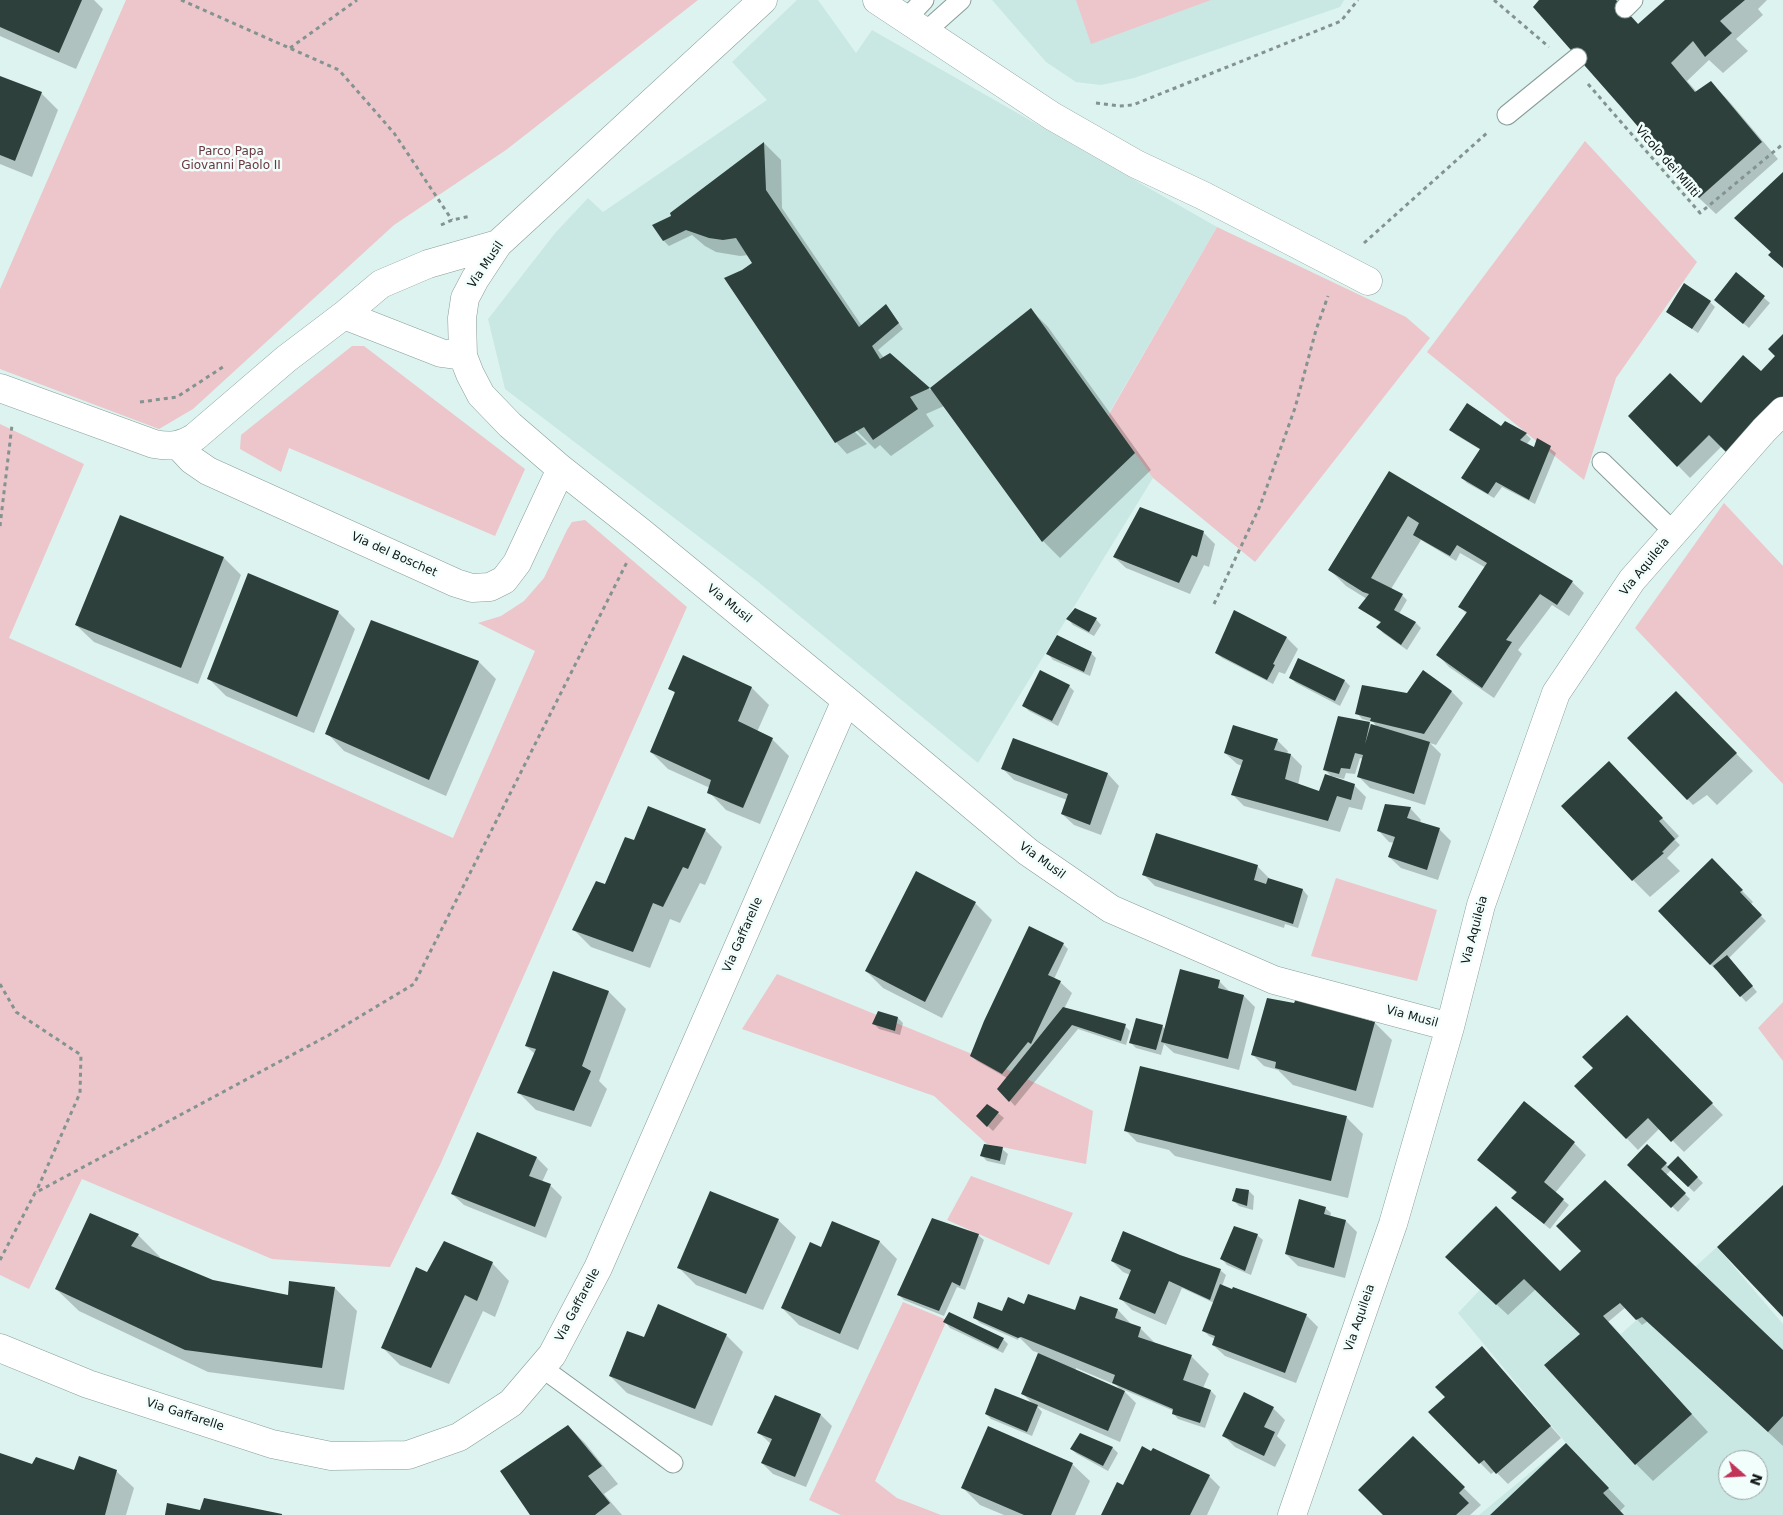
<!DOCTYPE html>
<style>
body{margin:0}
#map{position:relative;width:1783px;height:1515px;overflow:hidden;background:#ddf3ef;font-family:"DejaVu Sans",sans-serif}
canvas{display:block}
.north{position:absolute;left:1718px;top:1450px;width:50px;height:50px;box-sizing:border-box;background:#f1fefc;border:1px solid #97a2a0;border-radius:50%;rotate:109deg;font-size:14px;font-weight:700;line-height:20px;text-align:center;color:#101816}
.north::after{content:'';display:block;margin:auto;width:18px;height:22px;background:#c23358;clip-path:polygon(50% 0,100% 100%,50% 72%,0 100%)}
</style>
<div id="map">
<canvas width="1783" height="1515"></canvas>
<div class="north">N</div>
</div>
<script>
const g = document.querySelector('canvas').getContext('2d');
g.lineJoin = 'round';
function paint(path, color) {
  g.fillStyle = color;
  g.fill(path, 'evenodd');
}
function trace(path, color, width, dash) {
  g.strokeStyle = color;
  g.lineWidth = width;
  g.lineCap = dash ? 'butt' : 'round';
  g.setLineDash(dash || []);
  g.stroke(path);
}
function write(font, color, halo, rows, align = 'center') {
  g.font = font + ' "DejaVu Sans",sans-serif';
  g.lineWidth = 5;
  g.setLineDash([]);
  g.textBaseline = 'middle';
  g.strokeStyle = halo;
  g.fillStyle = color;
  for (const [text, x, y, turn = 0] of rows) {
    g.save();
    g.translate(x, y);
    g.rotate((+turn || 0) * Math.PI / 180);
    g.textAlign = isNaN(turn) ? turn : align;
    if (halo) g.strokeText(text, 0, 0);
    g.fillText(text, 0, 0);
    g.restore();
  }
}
const built = new Path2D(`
 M797,0H818L856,53L872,30L1217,227L1108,415L1153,478L978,763L757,581L505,389L488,319L556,232L588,198L603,212L767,100L732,62Z
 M992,0H1344L1340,7L1134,78L1101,85L1076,82L1046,62Z
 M1528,1239L1621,1334L1717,1247L1783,1324V1515H1479L1566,1443L1458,1313ZM1728,1460H1758V1490H1728Z`);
const green = new Path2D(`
 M126,0H698L506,150L394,225L193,409L159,429L0,369V289Z
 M1076,0H1211L1091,44Z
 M1585,141L1697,262L1616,378L1584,480L1427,352Z
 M1217,227L1406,317L1430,338L1255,562L1153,478L1108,416Z
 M352,346H364L525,469L495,536L289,448L281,472L240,449L241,435Z
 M0,424L84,464L9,638L453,838L535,651L478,623L501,616L524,601L544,578L567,530L572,522L585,520L687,607L440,1165L390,1267L272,1259L82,1179L29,1289L0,1275Z
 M1724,503L1783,566V784L1635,628Z
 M1336,878L1437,910L1417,981L1311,956Z
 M777,974L994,1063L1093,1111L1086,1164L987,1144L934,1096L742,1029Z
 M1783,1002V1061L1758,1028Z
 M971,1176L1073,1213L1049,1265L947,1220Z
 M903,1302L947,1320L875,1481L897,1498L941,1515H841L809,1500Z`);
const shadow = new Path2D(`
 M0,0H94L103,9L76,69L0,36Z
 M1541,0H1617L1639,25L1667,0H1767L1758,9L1763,15L1736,39L1748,51L1723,73L1709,60L1687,81L1697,92L1711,83L1728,100L1778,159L1716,214L1699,198Z
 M0,77L41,93L58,110L32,177L0,164Z
 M764,143L781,160L782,208L862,326L886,306L903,329L878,350L884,358L889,354L930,390L1031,310L1048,327L1151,470L1060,558L1043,541L944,406L926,414L934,426L891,456L880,445L875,449L857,431H854L867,444L847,454L836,442L742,271L754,263L749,255L740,256L716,252L705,246L692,235L669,246L664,241L673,217L672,213Z
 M1736,274L1770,303L1749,328L1721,305Z
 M1710,302L1715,307L1698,333L1667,312Z
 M1783,335V420L1722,446L1690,478L1630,416L1701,405L1761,372L1777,356Z
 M1505,423L1526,434L1531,439L1526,445L1534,448L1538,439L1556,453L1535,504L1502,487L1494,498L1467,483L1462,478L1481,450L1456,435L1450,429L1501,427Z
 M1389,472L1572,582L1584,593L1569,616L1552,605L1518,650L1522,654L1494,698L1449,667L1438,655L1467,614L1460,607L1486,568L1460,553L1456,561L1421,540L1391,589L1402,595L1407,600L1399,614L1416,623L1421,628L1407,650L1383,633L1378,627L1381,623L1360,608L1367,599L1346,586L1329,569Z
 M1203,532L1215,544L1209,567L1204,565L1190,594L1126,568L1114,557Z
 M224,558L241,575L198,684L94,642L76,625Z
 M338,612L355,629L314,733L226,696L209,679Z
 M1234,612L1287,638L1298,649L1285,674L1279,672L1273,684L1222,658L1216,653Z
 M1068,619H1096L1101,625L1094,636L1073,625Z
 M371,622L479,662L496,679L446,796L344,751L327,733Z
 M1091,653L1096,658L1090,676L1053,660L1048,654Z
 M1299,660L1345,681L1350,686L1340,706L1296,683L1291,678Z
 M1423,671L1452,692L1463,703L1436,745L1430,743L1441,754L1425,805L1370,788L1359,777L1363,759L1360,758L1355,774L1346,773L1344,779L1331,776L1324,769L1369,723L1378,728L1373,722L1362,719L1357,713L1407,695Z
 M1069,686L1074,691L1058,726L1029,711L1024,706Z
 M670,688H752L769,705L757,732L772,739L789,756L760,824L726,810L709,792L710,788L668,769L651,752L676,694Z
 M1693,709L1753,771L1717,805L1707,795L1693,805L1629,738Z
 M1013,740L1108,774L1119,786L1101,835L1074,825L1062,814L1067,800L1014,780L1003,769Z
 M1277,740L1288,751L1287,754L1291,755L1302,766L1298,785L1320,793L1354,785L1366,797L1362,810L1349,807L1340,832L1244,806L1233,795L1242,766L1237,764L1225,753Z
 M1626,780L1679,836L1675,840L1680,845L1667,858L1680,871L1650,897L1633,880Z
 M1410,808L1421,820L1420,823L1440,830L1451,841L1438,880L1401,868L1389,857L1394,843L1389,842L1378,830Z
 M705,830L722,847L705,885L700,883L680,923L670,919L650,968L591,947L574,930L634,841Z
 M1712,860L1753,902L1750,905L1766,921L1729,958L1757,992L1746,1002L1717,969L1716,970L1690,943Z
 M1257,866L1269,878L1268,879L1303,890L1308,896L1298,928L1285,924L1284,928L1155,886L1144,875Z
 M975,903L992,920L942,1018L883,988L866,971Z
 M1063,944L1068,949L1054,979L1060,982L1072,993L1064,1009L1125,1026L1130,1031L1126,1045L1078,1029L1015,1106L999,1089L1007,1078L977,1061L971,1056Z
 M553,972L609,992L626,1009L599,1081L607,1089L591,1127L536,1110L519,1093L535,1054L526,1046Z
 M1219,981L1231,993L1244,996L1255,1007L1239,1070L1174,1053L1164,1044L1161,1055L1136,1048L1130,1042L1162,1026L1165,1029Z
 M1297,1000L1375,1023L1392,1040L1373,1108L1293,1085L1278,1070L1264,1066L1252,1054Z
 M898,1018L903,1023L900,1035L879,1029L874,1024Z
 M1638,1028L1723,1115L1684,1152L1660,1128L1638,1150L1576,1086Z
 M1524,1103L1574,1143L1586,1155L1555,1193L1569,1205L1550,1229L1518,1203L1517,1193L1478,1159Z
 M988,1105L1004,1118L993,1131L977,1116Z
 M1346,1117L1363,1134L1348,1198L1175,1156L1169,1150L1137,1142L1126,1131Z
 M478,1134L537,1158L548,1169L542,1182L551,1186L562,1197L546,1238L464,1205L452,1194Z
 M1647,1146L1669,1167L1678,1158L1703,1183L1694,1192L1671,1170L1666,1175L1690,1199L1678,1212L1629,1165Z
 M1002,1149L1008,1154L1005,1165L987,1161L982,1156Z
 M1249,1191L1254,1196L1253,1210L1239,1206L1234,1201Z
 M710,1192L778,1220L796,1237L763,1310L696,1285L679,1268Z
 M1325,1208L1331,1213L1330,1218L1346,1221L1357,1232L1345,1278L1298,1266L1286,1254Z
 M138,1235L160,1257L159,1259L212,1281L289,1296L335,1288L357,1311L344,1390L208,1372L79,1311L56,1289Z
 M978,1235L984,1240L965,1290L957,1287L944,1316L904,1300L899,1295Z
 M1257,1235L1263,1240L1251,1275L1227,1265L1222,1259Z
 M880,1242L897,1259L858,1350L799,1325L782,1308L821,1249Z
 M1179,1257L1220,1270L1226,1275L1222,1286L1306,1315L1318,1327L1296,1383L1225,1356L1213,1345L1215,1339L1209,1336L1204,1331L1214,1303L1182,1288L1166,1325L1132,1310L1120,1298L1130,1275L1123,1272L1112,1261Z
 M492,1263L509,1281L495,1317L483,1311L449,1384L400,1365L383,1348L427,1274Z
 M1458,1269L1566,1279L1783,1352V1446L1648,1321L1642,1325L1626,1307L1608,1322L1708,1432L1653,1481L1636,1464L1582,1334L1536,1289L1508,1315Z
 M1025,1305L1076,1312L1118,1310L1133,1326L1140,1328L1157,1345L1192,1357L1209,1374L1203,1388L1211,1391L1216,1396L1205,1428L1178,1419L1173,1413L1174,1411L1122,1389L1136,1403L1120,1442L1037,1406L1042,1412L1032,1436L991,1419L986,1414L1034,1405L1022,1393L1039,1353L1033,1351L1019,1337L1018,1340L980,1323L974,1317L1002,1313ZM1076,1368L1116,1385L1121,1390L1075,1371Z
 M945,1322L1003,1339L1008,1344L1003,1353L950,1328Z
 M726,1335L743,1352L712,1426L627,1393L610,1376L645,1339Z
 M1482,1348L1561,1438L1508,1484L1495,1471L1491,1474L1430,1412L1447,1397Z
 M1244,1394L1273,1408L1285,1420L1277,1436L1286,1445L1275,1467L1235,1447L1223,1435Z
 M821,1415L832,1426L806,1487L773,1474L762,1463L771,1444L759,1433Z
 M568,1426L585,1443L618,1484L604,1494L622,1515H532Z
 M1080,1434L1113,1448L1118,1453L1108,1471L1077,1454L1071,1449Z
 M1413,1438L1481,1505L1470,1515H1385Z
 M0,1454L33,1465L75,1472L116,1471L134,1488L126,1515H0Z
 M1583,1462L1625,1506L1620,1511L1623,1515H1492Z
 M1072,1464L1090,1481L1075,1515H1004L980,1505L963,1488Z
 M1209,1476L1220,1487L1207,1515H1102L1123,1486Z`);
const building = new Path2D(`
 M0,0H82L59,53L0,27Z
 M1539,0H1616L1638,24L1665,0H1745L1720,21L1732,33L1705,57L1693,41L1671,63L1695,92L1711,81L1762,142L1699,198L1622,108L1533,7Z
 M0,76L42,92L15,161L0,155Z
 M764,142L766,190L859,327L886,304L899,323L872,346L880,359L890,353L930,388L910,397L918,409L873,440L864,427L835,443L724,278L742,270L752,263L736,238L723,240L709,238L686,230L663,241L652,225L671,216L670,213Z
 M1783,172V268L1768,255L1771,252L1734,218Z
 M1736,272L1765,296L1743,324L1714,300Z
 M1684,283L1711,301L1692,329L1666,312Z
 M1031,308L1135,453L1042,542L930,388Z
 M1783,334V398L1727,453L1709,435L1677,467L1628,416L1670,373L1701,403L1743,355L1761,371L1775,356L1768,349Z
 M1467,403L1501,426L1505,421L1527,433L1520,440L1534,447L1537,438L1551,446L1529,500L1496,482L1488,494L1461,478L1480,449L1449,430Z
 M1389,471L1573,581L1557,605L1540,594L1506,640L1512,642L1482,688L1436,655L1467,612L1458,607L1487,563L1457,545L1450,556L1413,535L1419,523L1408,516L1371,578L1403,594L1394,610L1416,622L1401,645L1376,627L1381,622L1358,608L1369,594L1363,592L1328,570Z
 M1140,507L1204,531L1197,557L1192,555L1179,583L1113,557Z
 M120,515L224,557L181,668L75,625Z
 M248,573L339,611L297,717L207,679Z
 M1075,608L1097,618L1089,632L1066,619Z
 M1234,610L1287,637L1273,664L1275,665L1267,680L1215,653Z
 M371,620L479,661L429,780L325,734Z
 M1057,635L1092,652L1084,672L1046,654Z
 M683,655L752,687L738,721L773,738L743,808L707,793L711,780L650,752L675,692L668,689Z
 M1298,658L1345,680L1335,701L1289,678Z
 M1040,670L1070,685L1052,721L1022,706Z
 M1423,670L1452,691L1424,734L1370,721L1371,718L1355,714L1362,685L1407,693Z
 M1676,691L1737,753L1687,800L1627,738Z
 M1338,716L1370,722L1365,744L1371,724L1430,742L1414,794L1357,777L1363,755L1355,753L1350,769L1341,768L1339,774L1323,770Z
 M1233,725L1278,739L1274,750L1291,754L1285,779L1319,791L1325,774L1355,784L1351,800L1337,796L1328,821L1231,795L1243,760L1224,753Z
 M1013,738L1108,773L1090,825L1061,814L1068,794L1001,769Z
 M1609,761L1663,818L1659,821L1675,839L1662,852L1664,853L1632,881L1561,806Z
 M1385,804L1411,807L1407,818L1440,828L1427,870L1388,857L1395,837L1377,831Z
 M648,806L706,829L688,869L683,867L663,907L653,903L633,952L572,930L596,881L605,884L625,837L634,840Z
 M1156,833L1258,865L1254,880L1266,884L1268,878L1303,889L1293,924L1142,875Z
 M1712,858L1743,890L1740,892L1762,915L1710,965L1658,911Z
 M916,871L976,902L925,1002L865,971Z
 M1029,926L1064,943L1048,975L1061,981L1031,1044L1028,1042L1002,1074L970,1056L984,1021Z
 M1727,955L1753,986L1740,997L1713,966Z
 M1180,969L1220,980L1218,988L1244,995L1228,1059L1161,1042Z
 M553,971L609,991L582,1066L591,1071L574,1111L517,1093L536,1049L525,1046Z
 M1267,998L1294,1003L1296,999L1375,1022L1356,1091L1275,1068L1276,1062L1251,1055Z
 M1063,1007L1126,1024L1121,1041L1072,1025L1009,1102L997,1089Z
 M878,1011L898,1017L895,1031L872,1024Z
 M1627,1015L1713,1103L1671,1142L1648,1118L1626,1139L1574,1086L1593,1068L1582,1057Z
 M1136,1018L1163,1025L1156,1050L1129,1043Z
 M1140,1066L1347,1116L1331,1181L1124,1131Z
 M1524,1101L1575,1142L1544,1182L1564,1199L1544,1224L1511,1198L1517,1192L1477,1160Z
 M987,1104L999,1112L987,1127L976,1116Z
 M477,1132L537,1157L529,1176L551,1184L535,1227L451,1194Z
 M984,1144L1003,1147L1000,1161L980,1156Z
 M1647,1144L1667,1163L1661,1169L1686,1193L1671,1208L1627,1165Z
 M1678,1156L1698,1177L1688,1187L1667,1167Z
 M1605,1180L1783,1350V1416L1768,1432L1642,1317L1636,1320L1620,1303L1603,1316L1692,1414L1635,1465L1544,1365L1580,1334L1524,1279L1496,1305L1445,1257L1496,1206L1560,1271L1581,1251L1556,1226Z
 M1783,1185V1317L1717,1247Z
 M1236,1188L1249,1190L1247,1206L1232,1201Z
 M710,1191L779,1219L746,1294L677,1268Z
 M1299,1199L1326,1207L1324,1214L1346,1220L1334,1268L1285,1254Z
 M90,1213L139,1234L131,1246L213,1280L288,1295L289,1281L335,1287L322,1368L185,1350L55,1289Z
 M932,1218L979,1234L960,1286L952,1282L939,1311L897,1295Z
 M832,1221L880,1241L840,1334L781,1308L810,1242L821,1247Z
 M1234,1226L1258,1234L1245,1271L1220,1259Z
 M1123,1231L1180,1255L1221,1269L1210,1300L1169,1281L1155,1314L1119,1299L1131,1270L1111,1261Z
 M444,1241L493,1262L477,1301L465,1295L431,1368L381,1348L416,1267L427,1272Z
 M1220,1284L1232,1289L1233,1287L1307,1314L1285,1373L1212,1345L1215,1336L1202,1331Z
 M1028,1294L1075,1310L1080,1296L1118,1309L1115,1318L1141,1327L1138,1337L1192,1355L1183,1380L1211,1390L1200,1423L1172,1414L1173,1409L1112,1383L1115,1375L1021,1337L1018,1338L973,1318L978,1302L1002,1311L1008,1297L1024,1304Z
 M658,1304L727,1334L695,1409L609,1376L627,1331L644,1337Z
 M949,1312L1004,1338L998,1349L943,1322Z
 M1482,1346L1551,1426L1496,1474L1484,1460L1479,1464L1428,1412L1445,1397L1435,1387Z
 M1038,1353L1125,1391L1108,1431L1021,1394Z
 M995,1388L1038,1405L1027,1432L985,1414Z
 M1244,1392L1274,1407L1264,1427L1275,1432L1264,1456L1222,1436Z
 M775,1395L821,1414L795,1477L761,1463L772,1439L757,1433Z
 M568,1425L602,1466L588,1476L610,1503L595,1515H530L500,1471Z
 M988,1426L1073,1463L1051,1515H1024L961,1488Z
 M1080,1433L1113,1447L1103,1466L1070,1449Z
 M1413,1436L1465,1487L1459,1493L1469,1503L1456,1515H1383L1358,1490Z
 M1566,1443L1609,1488L1603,1493L1624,1515H1490Z
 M1142,1446L1151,1451L1153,1448L1210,1475L1190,1515H1101L1117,1482L1123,1485Z
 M0,1453L32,1464L36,1457L74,1470L79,1456L117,1470L105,1515H0Z
 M204,1498L282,1514V1515H165L167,1503L200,1510Z`);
const path = new Path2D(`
 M181,0L339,70L394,133L452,220
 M1494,0L1549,47
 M290,48L357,0
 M1588,84L1700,213L1783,144
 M1096,103L1119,106L1133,105L1341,21L1358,0
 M441,225L452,220L471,216
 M1364,243L1488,132
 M140,402L177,397L226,365
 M0,526L12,425
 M1214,604L1260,506L1295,408L1316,330L1328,296
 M0,984L16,1012L81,1055L80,1093L36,1192
 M0,1260L35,1193L329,1035L414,984L627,562`);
const service = new Path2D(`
 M1625,8L1633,0
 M906,19L924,0
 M925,32L961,0
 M1507,115L1577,58
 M1602,462L1674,532
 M541,1367L673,1463`);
const minor = new Path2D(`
 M763,0L498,244L475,279L465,298L462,318L463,356L470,374L481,395L510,425L561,469L642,533L846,700L1028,852L1111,909L1274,980L1450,1027
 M877,0L1052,116L1136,164L1204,196L1368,281
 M344,315L441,353L463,356
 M0,388L154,444C170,447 181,446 195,437L286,359L344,315L381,284L428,264L498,244
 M178,445L192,460L208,471L456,583L472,588L490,587L504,580L517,563L561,469
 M0,1348L88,1384L272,1444L331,1456L408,1455L459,1437L511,1403L552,1355L598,1268L846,700
 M1292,1515L1393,1224L1450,1027L1481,905L1556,693L1632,580L1764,430L1783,411`);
const parkNames = [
 ["Parco Papa",231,152],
 ["Giovanni Paolo II",231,166]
];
const streetNames = [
 ["Vicolo dei Militi",1667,162,49],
 ["Via Musil",486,265,-56],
 ["Via del Boschet",394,555,24],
 ["Via Aquileia",1645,567,-51],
 ["Via Musil",729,604,39],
 ["Via Musil",1042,861,36],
 ["Via Aquileia",1475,930,-75],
 ["Via Gaffarelle",743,935,-66],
 ["Via Musil",1412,1017,15],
 ["Via Gaffarelle",578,1305,-62],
 ["Via Aquileia",1360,1318,-71],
 ["Via Gaffarelle",185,1415,18]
];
paint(built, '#c9e8e3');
paint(green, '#ecc6ca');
paint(shadow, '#0003');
paint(building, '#2d403c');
trace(service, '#889d99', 21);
trace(minor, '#889d99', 29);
trace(path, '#839390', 3, [4, 4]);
trace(service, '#fff', 19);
trace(minor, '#fff', 28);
write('12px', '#6b373f', '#f1fefc', parkNames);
write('12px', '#101816', '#f1fefc', streetNames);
</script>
